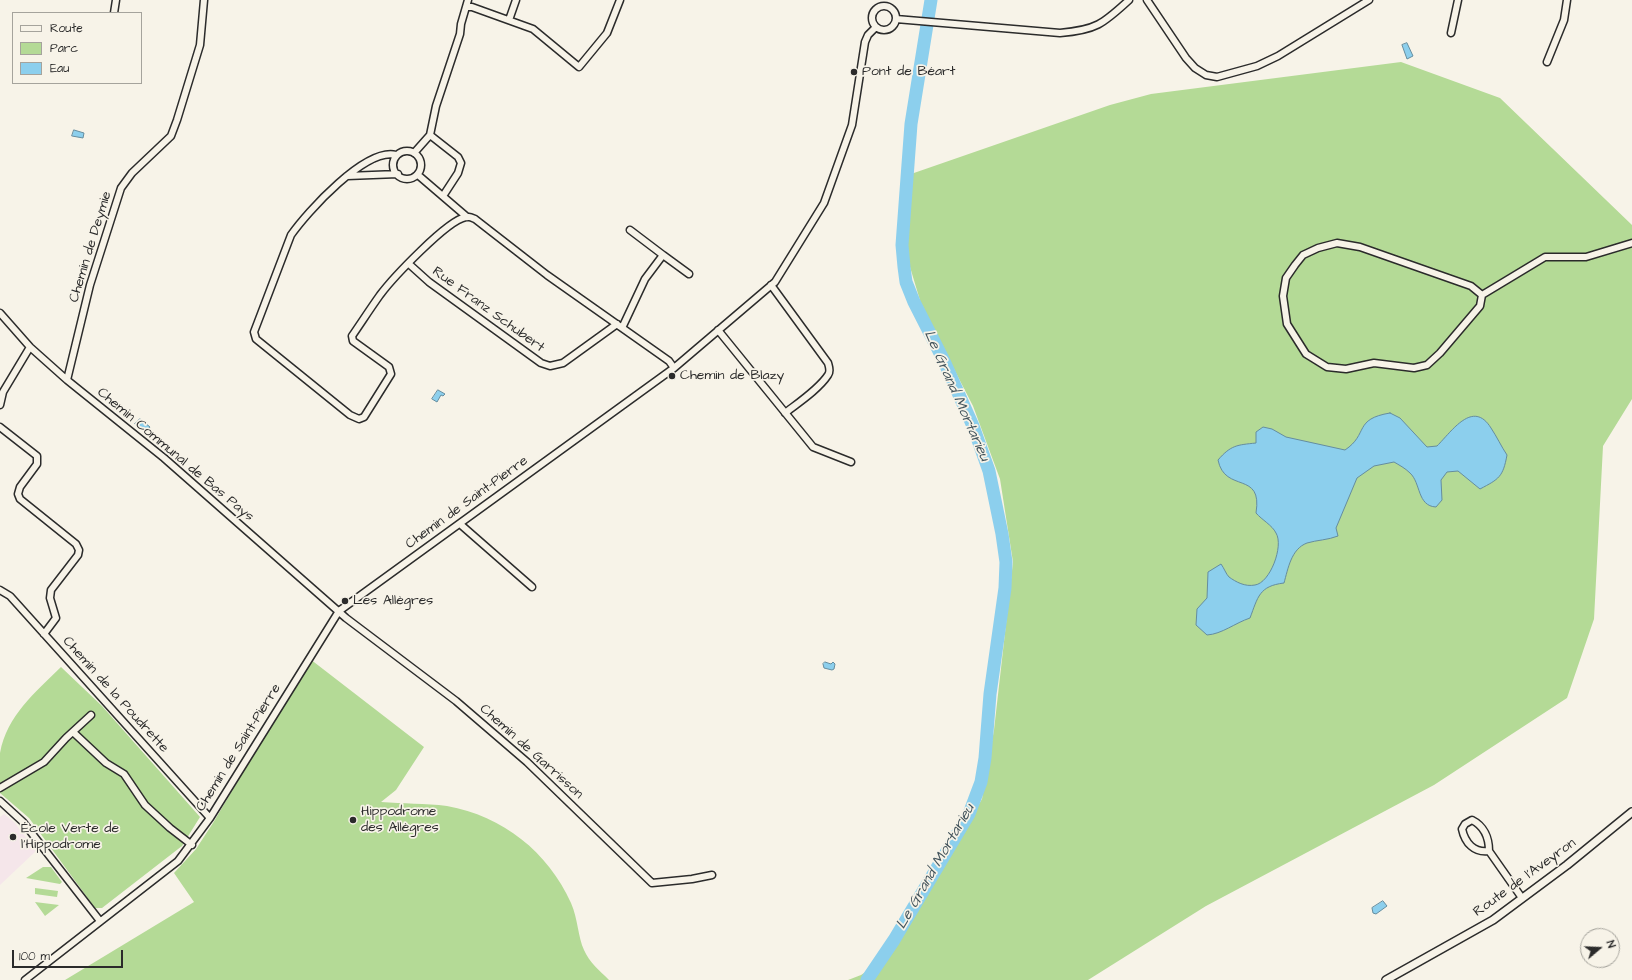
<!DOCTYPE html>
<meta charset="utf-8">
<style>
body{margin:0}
#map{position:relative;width:1632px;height:980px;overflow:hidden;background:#f7f3e8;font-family:"Architects Daughter",sans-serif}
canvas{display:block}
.legend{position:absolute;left:12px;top:12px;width:130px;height:72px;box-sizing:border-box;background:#f7f3e8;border:1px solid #a5a39c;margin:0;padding:5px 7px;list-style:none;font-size:12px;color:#2b2b2b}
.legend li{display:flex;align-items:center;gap:8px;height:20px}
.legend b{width:20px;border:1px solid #a5a39c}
.north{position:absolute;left:1580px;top:928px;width:40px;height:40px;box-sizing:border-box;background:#f7f3e8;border:1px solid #a5a39c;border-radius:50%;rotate:71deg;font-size:11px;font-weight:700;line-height:16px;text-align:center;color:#2b2b2b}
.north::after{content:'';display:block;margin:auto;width:14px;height:18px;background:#2b2b2b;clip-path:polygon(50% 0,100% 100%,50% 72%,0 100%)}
.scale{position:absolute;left:12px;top:950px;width:111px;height:18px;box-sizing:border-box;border:2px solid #2b2b2b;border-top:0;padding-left:5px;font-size:12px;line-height:14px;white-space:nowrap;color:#2b2b2b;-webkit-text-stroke:3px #f7f3e8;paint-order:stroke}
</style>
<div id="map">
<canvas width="1632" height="980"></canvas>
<ul class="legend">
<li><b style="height:5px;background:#f7f3e8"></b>Route</li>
<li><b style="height:11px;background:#b4da96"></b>Parc</li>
<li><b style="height:11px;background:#8ccfed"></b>Eau</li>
</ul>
<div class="north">N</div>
<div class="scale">100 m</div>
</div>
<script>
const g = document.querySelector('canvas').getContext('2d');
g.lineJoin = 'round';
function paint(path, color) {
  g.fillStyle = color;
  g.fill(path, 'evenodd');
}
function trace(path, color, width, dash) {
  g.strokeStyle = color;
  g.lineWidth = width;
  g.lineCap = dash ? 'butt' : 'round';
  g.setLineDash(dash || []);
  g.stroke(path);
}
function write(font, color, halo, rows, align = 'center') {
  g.font = font + ' "Architects Daughter",sans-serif';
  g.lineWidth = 3.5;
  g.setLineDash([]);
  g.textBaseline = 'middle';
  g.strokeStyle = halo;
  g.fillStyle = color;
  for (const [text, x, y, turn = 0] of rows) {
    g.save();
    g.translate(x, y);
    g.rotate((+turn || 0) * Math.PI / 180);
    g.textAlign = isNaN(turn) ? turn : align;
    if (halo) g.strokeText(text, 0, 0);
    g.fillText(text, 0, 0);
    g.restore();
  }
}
const built = new Path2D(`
 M4,814L15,823L36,851L0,885V817Z`);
const green = new Path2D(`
 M1401,62L1500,98L1632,225V399L1603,446L1594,619L1567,698L1434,785L1206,906L1088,980H848L861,975L890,956L982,799L994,730L1013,562L1000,479L973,406L922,307L907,257L911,174L1110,105L1151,94Z
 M310,659L424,747L396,790L381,802C403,804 425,803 447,806C503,816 548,852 571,903C578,919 578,937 584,950C589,962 600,971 609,980H65L194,902L174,873L196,849L213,823Z
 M61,667L102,706L200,817L182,846L102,908H95L29,818L0,793C0,780 0,765 0,753C7,715 35,693 61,667Z
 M43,867H51L62,882L60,884L26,878Z
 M35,888L58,891L57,897L35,894Z
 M35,902L59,905L45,916Z`);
const water = new Path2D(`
 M1407,43L1413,56L1407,59L1402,45Z
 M74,130L84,133L83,138L72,136Z
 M438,390L445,394L443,396L441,395L437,402L432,399Z
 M1390,413L1400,418L1427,447L1437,446C1452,431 1473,399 1491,428C1497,437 1501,446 1507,455C1503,477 1499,479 1480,489L1458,471L1447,472L1441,480L1442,500L1436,507C1417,506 1421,483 1410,473C1405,468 1399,465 1394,462L1374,466L1357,478L1336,528L1338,536C1328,540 1317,540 1307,543C1291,549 1288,569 1284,583C1259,586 1258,597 1250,618C1235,623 1222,634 1207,635L1196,625L1197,609L1207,598L1208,572L1221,564C1224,568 1226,574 1229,577C1236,582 1245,587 1255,585C1270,583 1284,546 1276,533C1272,525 1262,520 1256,513C1263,470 1225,494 1218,460C1231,445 1237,445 1256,443V432L1263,427L1272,429L1286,437L1345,450C1369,434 1353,419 1390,413Z
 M140,419L150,427L146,432L135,424Z
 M825,662L831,664L833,662L835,664L834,669L832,670L824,668L823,664Z
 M1383,901L1387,906L1376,914L1373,913L1372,908Z`);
const river = new Path2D(`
 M867,980L894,940L969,814L981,782L985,758L990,694L1005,588L1006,562L1002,534L989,471L973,426L943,359L914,302L906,282L904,267L902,245L911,124L931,0`);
const minor = new Path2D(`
 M1147,0L1186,58L1195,68L1206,75L1217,77L1257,66L1278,56L1369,0
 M872 18a12 12 0 1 1 24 0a12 12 0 1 1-24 0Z
 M466,7H472L533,29L579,67L607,33L620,0
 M114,13L116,0
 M896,19L1060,33C1096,30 1103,24 1129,0
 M509,20L516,0
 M1451,33L1458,0
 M1547,62L1564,20L1567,0
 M430,135L458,157L461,163L458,173L443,196
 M393 165a14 14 0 1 1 28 0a14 14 0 1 1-28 0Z
 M414,153L430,135L436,106L460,34L461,24L468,0
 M396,155C366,147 307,212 291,235L254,332L256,339L350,415L359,419L364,417L391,374L389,367L353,341L352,336C361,323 370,309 380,295C392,279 447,220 466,217C469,216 473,218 475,219L547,275L669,361L674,368
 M418,175L467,217
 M347,176L398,174
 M663,255L689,274
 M409,264L429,282L541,363L550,366L563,363L617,324
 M771,285L828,363C829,367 831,371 828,375C819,389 798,403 785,413
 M1482,295L1471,286L1360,247L1337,243L1318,248L1303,255L1295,265L1286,278L1283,296L1287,324L1306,354L1327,367L1346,369L1374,363L1414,368L1427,365L1440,353L1480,306L1482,295L1545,257H1586L1632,243
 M0,313L30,347L67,380L164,458L346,618L456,701L527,762L652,883L692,879L712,875
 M622,328L645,279L663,255L630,230
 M718,330L813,447L851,462
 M67,380L90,285L121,188L132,173L171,136L177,120L200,45L204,0
 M0,405L3,392L30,347
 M0,427L37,456V464L20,487L18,494L20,499L76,544L79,550L78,555L51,590L50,598L56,618L44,634
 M460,524L532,587
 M0,590L10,596L210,818
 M73,732L106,763L124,774L145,805L170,828L192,845
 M0,788L44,762L66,738L91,715
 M0,801L23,822L100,921
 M1489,851C1474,853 1465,843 1462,829L1465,824L1472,820C1484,826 1489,838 1489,851L1522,898
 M25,980L178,861L210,818L339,611L674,368L775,282L824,203L852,125L865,42L868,35L876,27`);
const tertiary = new Path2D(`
 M1386,980L1493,920L1567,865L1632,812`);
const markers = [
 [854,72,4,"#2b2b2b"],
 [672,376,4,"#2b2b2b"],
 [345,601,4,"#2b2b2b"],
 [353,820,4,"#2b2b2b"],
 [13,837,4,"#2b2b2b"]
];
const poiNames = [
 ["Pont de Béart",862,72],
 ["Chemin de Blazy",680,376],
 ["Les Allègres",353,601],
 ["Hippodrome",361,812],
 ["des Allègres",361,828],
 ["École Verte de",21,829],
 ["l'Hippodrome",21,845]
];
const streetNames = [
 ["Chemin de Deymie",91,247,-73],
 ["Rue Franz Schubert",488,310,36],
 ["Chemin Communal de Bas Pays",175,455,40],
 ["Chemin de Saint-Pierre",467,503,-36],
 ["Chemin de la Poudrette",115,695,48],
 ["Chemin de Saint-Pierre",239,748,-58],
 ["Chemin de Garrisson",531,752,42],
 ["Route de l'Aveyron",1525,878,-36]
];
const waterNames = [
 ["Le Grand Mortarieu",956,396,66],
 ["Le Grand Mortarieu",936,867,-60]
];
paint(built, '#f5e6ea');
paint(green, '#b4da96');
paint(water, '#8ccfed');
trace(water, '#658d9f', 1);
trace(river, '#8ccfed', 13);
trace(minor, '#2b2b2b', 9);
trace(tertiary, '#2b2b2b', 10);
trace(minor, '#f7f3e8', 6);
trace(tertiary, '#f7f3e8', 7);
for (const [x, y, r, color] of markers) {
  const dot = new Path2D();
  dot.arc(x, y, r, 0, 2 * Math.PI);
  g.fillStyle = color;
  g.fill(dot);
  trace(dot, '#f7f3e8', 1.5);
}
write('14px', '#2b2b2b', '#f7f3e8', poiNames, 'left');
write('14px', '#2b2b2b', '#f7f3e8', streetNames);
write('italic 15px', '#43545c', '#f7f3e8', waterNames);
</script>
